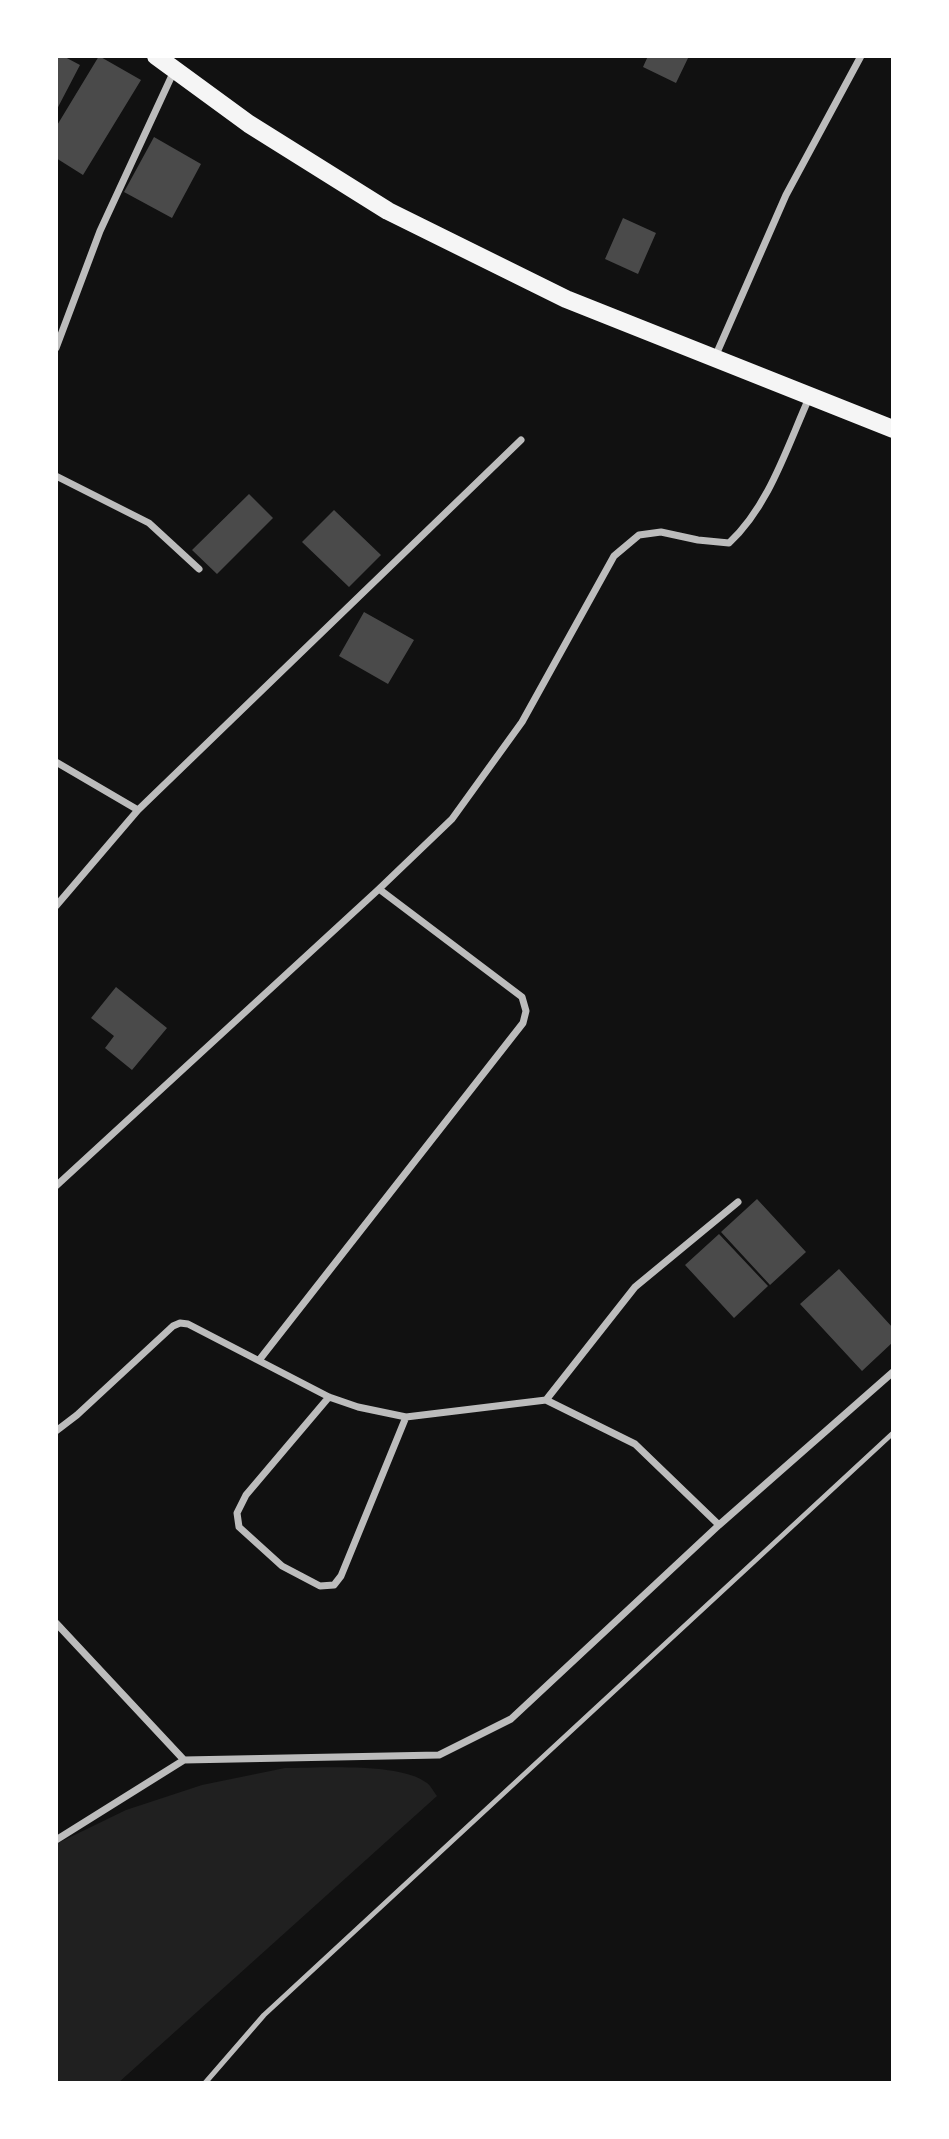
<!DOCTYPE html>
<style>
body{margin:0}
#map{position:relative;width:949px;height:2139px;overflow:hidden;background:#111;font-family:Barlow,sans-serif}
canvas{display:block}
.frame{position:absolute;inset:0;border:58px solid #fff;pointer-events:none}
</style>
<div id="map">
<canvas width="949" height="2139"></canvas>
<div class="frame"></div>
</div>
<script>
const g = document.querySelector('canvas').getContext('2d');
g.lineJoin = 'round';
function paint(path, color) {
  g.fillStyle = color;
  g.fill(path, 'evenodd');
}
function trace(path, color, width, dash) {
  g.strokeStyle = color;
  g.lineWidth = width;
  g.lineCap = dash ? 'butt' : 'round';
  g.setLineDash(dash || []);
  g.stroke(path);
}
const green = new Path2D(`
 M285,1768C319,1768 400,1762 427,1783C431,1786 434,1792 437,1796L118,2083H56V1844L126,1810L202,1785Z`);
const building = new Path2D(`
 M56,56H63L80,65L56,111Z
 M99,56L141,80L83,175L56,158V127Z
 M648,56H689L676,83L643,67Z
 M154,137L201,164L172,218L124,192Z
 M623,218L656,233L638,274L605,259Z
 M249,494L273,518L217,574L192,550Z
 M334,510L381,555L349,587L302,542Z
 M364,612L414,640L388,684L339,656Z
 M116,987L167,1028L132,1070L105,1048L114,1036L91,1018Z
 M757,1199L806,1252L770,1285L721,1232Z
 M719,1234L768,1286L734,1318L685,1265Z
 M839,1269L893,1328V1342L862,1371L800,1304Z`);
const service = new Path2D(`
 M205,2083L264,2015L893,1433`);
const minor = new Path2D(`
 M56,348L100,231L174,71
 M715,357L786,195L861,56
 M56,476L149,523L199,569
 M56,762L138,810
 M56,906L138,810L521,440
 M56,1186L379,889L452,819L522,722L614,556L639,535L661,532L698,540L729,543C769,506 787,447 809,398
 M260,1359L523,1023L526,1011L522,997L379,889
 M329,1397L246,1495L237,1513L239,1527L282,1566L320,1586L334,1585L341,1576L406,1417
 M546,1400L635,1287L738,1202
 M56,1431L77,1415L173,1326L180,1323L188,1324L329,1397L358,1407L406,1417L546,1400L635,1444L719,1525
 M56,1623L184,1760
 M56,1840L184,1760L439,1755L511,1719L719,1525L893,1372`);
const primary = new Path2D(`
 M156,56L249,124L388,211L566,299L893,429`);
paint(green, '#202020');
paint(building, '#4a4a4a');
trace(service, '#bcbcbc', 5);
trace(minor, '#bcbcbc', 7);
trace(primary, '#f5f5f5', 18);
</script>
